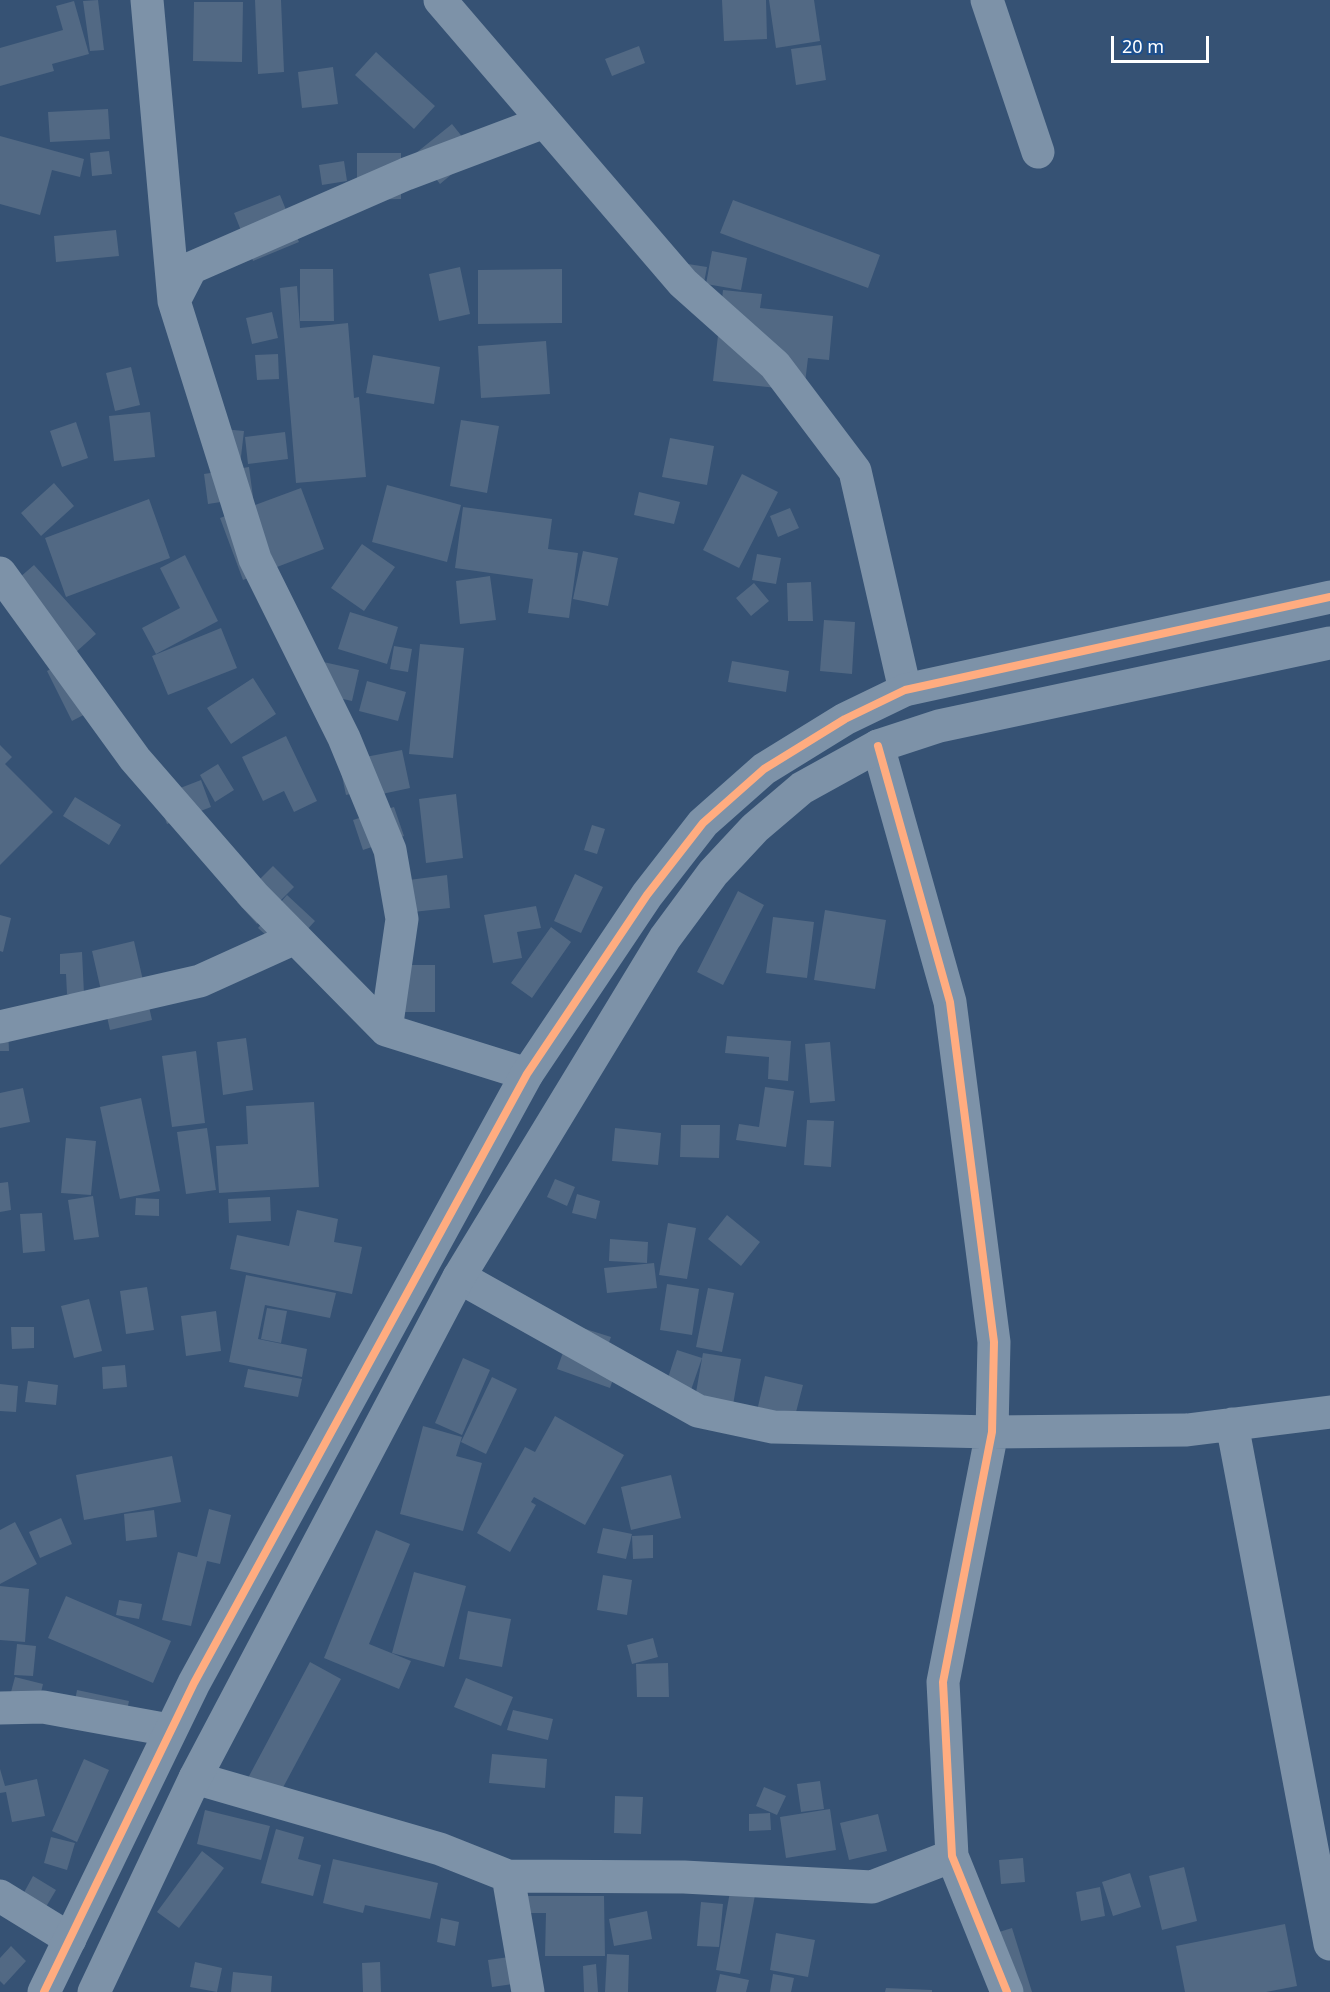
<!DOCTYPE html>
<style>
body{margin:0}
#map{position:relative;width:1330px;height:1992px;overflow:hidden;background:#365274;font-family:"Noto Sans",sans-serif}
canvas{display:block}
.scale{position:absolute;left:1111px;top:36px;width:98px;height:27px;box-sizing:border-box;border:3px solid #fff;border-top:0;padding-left:8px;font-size:18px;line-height:21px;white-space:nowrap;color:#fff;-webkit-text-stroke:4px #1b4f8f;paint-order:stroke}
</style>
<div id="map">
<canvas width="1330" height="1992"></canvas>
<div class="scale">20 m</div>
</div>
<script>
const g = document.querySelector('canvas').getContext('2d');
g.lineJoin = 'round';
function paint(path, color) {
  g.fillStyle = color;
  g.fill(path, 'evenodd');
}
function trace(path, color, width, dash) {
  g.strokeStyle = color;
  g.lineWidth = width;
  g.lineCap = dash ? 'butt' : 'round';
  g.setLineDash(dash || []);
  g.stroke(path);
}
const building = new Path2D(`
 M98,0L104,50L90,51L83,1Z
 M255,0H281L284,72L258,74Z
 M722,0H766L767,39L724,41Z
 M769,0H814L820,41L776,48Z
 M74,1L89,54L52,64L54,71L0,86V48L63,30L56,6Z
 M194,2H243L242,62L193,61Z
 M821,45L826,80L796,85L791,49Z
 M639,46L645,63L612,76L605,59Z
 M376,52L435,106L414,129L355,75Z
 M333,67L338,104L302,108L298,72Z
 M108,109L110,139L50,142L48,112Z
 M452,124L476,154L440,184L416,153Z
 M0,136L84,159L80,177L52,170L40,215L0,204Z
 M109,151L112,174L92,176L90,153Z
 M357,153H401V199L357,200Z
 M344,161L347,181L322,185L319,165Z
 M280,195L299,242L253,261L234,213Z
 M733,200L880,255L868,288L720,233Z
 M116,230L119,256L56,262L54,236Z
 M712,251L747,258L741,290L706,284Z
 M688,264L707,267L703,288L685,284Z
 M460,267L470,314L439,321L429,274Z
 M300,269H333L334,321H300Z
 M562,269V323L478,324V270Z
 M297,286L300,328L348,323L354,398L359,397L366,477L296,483L280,288Z
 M723,290L762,294L760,308L833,316L829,360L808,358L804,391L713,381Z
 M272,312L278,338L252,344L246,318Z
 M546,341L550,394L481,398L478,346Z
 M278,354L279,379L257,380L255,355Z
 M373,355L440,367L434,404L366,393Z
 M131,367L140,405L115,411L106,373Z
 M150,412L155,457L114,461L109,416Z
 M461,420L499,426L487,493L450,486Z
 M76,422L88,458L62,467L50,431Z
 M212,428L244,431L240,465Z
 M285,432L288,459L248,464L245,437Z
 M670,438L714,446L707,485L662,477Z
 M249,467L253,497L208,504L204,474Z
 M742,474L778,492L739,568L703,550Z
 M54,483L74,506L41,536L21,513Z
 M387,485L461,505L447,562L372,542Z
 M301,488L324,549L243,580L220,518Z
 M639,492L680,502L674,524L634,515Z
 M149,499L170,558L66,597L45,538Z
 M463,507L552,519L548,549L578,553L569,618L528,613L533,579L455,568Z
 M790,508L799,528L778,537L770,516Z
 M362,544L395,567L364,611L331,588Z
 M583,551L618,558L608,606L573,599Z
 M757,554L781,558L776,584L752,580Z
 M185,555L218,621L156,654L142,628L180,608L160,568Z
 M34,565L96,634L75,653L12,584Z
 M490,576L496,620L460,624L456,581Z
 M811,582L813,621H788L787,583Z
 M754,583L769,601L751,616L736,598Z
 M350,612L398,627L387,664L338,649Z
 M824,620L855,622L852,674L820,671Z
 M221,628L237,668L168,695L152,656Z
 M420,644L464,648L453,758L409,754Z
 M394,646L412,649L408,672L390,669Z
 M72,658L97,708L72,721L47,671Z
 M319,661L359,670L352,701L312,692Z
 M732,661L789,671L786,692L728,682Z
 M253,678L276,714L231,744L207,708Z
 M367,681L406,692L398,721L359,711Z
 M286,736L317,801L294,812L284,791L263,801L242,757Z
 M0,745L12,757L5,764L53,812L0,865Z
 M402,750L410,788L382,794L380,787L346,795L339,762Z
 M218,764L234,790L215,802L200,775Z
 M201,780L211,807L167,824L157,797Z
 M456,794L463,858L426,863L419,799Z
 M75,797L121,825L109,845L63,816Z
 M394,807L404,836L363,850L353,820Z
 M592,825L605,829L597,854L584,850Z
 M273,866L294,887L257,924L237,902Z
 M575,874L603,887L581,933L554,921Z
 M447,875L450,908L413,912L409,880Z
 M738,891L764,905L723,985L697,972Z
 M287,895L315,921L286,953L258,928Z
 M536,906L541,928L517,932L522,958L493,963L484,915Z
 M825,910L886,920L875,989L814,980Z
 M0,915L11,918L3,952L0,951Z
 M773,917L814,922L807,978L766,973Z
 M551,927L571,942L532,998L511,983Z
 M134,941L152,1020L110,1030L92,951Z
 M82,952L84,994H67L66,974H60V954Z
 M391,965H435V1012H392Z
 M0,1026H8L9,1051H0Z
 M727,1036L791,1041L788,1081L768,1079L769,1057L725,1053Z
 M246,1038L253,1090L223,1095L217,1042Z
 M830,1042L835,1101L810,1103L805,1044Z
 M196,1051L205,1123L172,1127L162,1056Z
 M765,1087L794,1091L786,1147L736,1140L739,1124L759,1127Z
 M23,1088L30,1122L0,1128V1093Z
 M141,1098L160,1191L120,1199L100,1107Z
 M314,1102L319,1187L219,1193L216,1146L248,1144L246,1106Z
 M807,1120L834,1121L831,1167L804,1165Z
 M681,1125H720L719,1158L680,1157Z
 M207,1128L216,1190L186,1194L177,1132Z
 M615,1128L661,1133L658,1165L612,1161Z
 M66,1138L96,1141L91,1195L61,1193Z
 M555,1179L575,1187L567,1206L547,1197Z
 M8,1182L11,1210L0,1212V1183Z
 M577,1194L600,1201L596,1219L572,1213Z
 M93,1196L99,1237L74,1240L68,1200Z
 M270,1197L271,1221L229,1223L228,1199Z
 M136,1198L159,1199V1216L135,1215Z
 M297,1210L338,1219L334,1242L362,1247L352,1294L230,1269L237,1235L289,1246Z
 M42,1213L45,1251L23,1253L20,1214Z
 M727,1215L760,1242L741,1266L708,1239Z
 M668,1223L696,1228L687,1279L659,1275Z
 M610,1239L648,1242L647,1263L609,1261Z
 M654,1263L657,1288L607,1293L604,1268Z
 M246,1275L336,1293L330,1318L265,1305L258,1339L307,1349L302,1377L229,1362Z
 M667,1284L699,1289L692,1335L660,1330Z
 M147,1287L154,1330L126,1334L120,1291Z
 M708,1288L734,1293L722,1352L696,1347Z
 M89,1299L102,1351L74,1358L61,1306Z
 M267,1308L287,1311L281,1343L261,1339Z
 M216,1311L221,1351L186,1356L181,1316Z
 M573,1325L611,1337L603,1359L618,1365L610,1388L557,1369Z
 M11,1327H34V1348L12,1349Z
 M677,1350L702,1358L691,1390L667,1381Z
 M703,1353L741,1359L730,1422L692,1415Z
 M463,1358L490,1370L462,1435L435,1423Z
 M125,1365L127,1387L103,1389L102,1367Z
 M248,1369L302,1379L298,1397L244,1387Z
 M765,1376L803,1385L794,1420L757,1411Z
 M492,1377L517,1389L486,1454L461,1442Z
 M28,1381L58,1385L56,1405L25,1402Z
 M0,1384L18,1386L16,1412L0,1411Z
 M555,1416L624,1455L585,1525L534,1497L531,1502L536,1505L510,1552L477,1533L525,1447L535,1452Z
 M423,1426L462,1437L456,1456L482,1463L463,1531L400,1514Z
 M172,1456L181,1502L84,1520L76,1475Z
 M671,1475L681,1518L631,1530L621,1487Z
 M209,1509L231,1515L220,1564L207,1561L191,1626L162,1620L178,1552L197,1557Z
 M154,1510L157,1537L126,1541L124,1514Z
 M61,1518L72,1544L40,1558L29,1532Z
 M15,1522L37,1564L0,1584V1530Z
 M603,1528L632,1534L626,1559L597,1553Z
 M376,1530L410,1544L369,1644L411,1661L399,1689L324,1658Z
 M653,1535V1558L633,1559L632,1536Z
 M414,1572L466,1586L444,1667L392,1653Z
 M603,1575L632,1580L627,1615L597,1610Z
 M0,1586L29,1589L25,1642L0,1640Z
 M66,1596L171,1641L153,1683L48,1638Z
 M119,1600L142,1604L139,1619L116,1615Z
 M468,1611L511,1619L502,1667L459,1659Z
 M653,1638L658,1657L632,1664L627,1645Z
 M17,1644L36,1646L33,1676L14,1675Z
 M310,1662L341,1679L279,1795L248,1778Z
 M668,1663L669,1697H637L636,1664Z
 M15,1677L43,1684L35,1718L6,1711Z
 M466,1678L513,1697L501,1726L454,1707Z
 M77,1690L129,1701L122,1734L71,1722Z
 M513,1710L553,1719L548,1740L507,1730Z
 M492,1754L547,1759L545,1788L489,1783Z
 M84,1759L109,1770L77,1842L52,1831Z
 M0,1769L5,1786L37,1779L45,1816L12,1822L6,1792L0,1793Z
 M820,1781L824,1809L801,1812L797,1784Z
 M764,1787L786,1796L777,1815L756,1806Z
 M615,1796L643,1797L641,1834L614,1833Z
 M830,1809L836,1850L786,1858L780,1817Z
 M205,1810L270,1826L261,1860L197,1844Z
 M770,1813L771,1830L749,1831V1814Z
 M878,1814L887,1851L849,1860L840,1823Z
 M276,1829L304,1837L298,1859L321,1865L313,1896L261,1883Z
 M51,1837L75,1843L67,1870L44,1863Z
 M202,1851L224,1868L179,1928L157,1912Z
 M1023,1858L1025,1882L1001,1884L999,1860Z
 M333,1859L438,1883L430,1919L365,1905L363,1913L323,1903Z
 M1184,1867L1197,1921L1162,1930L1149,1876Z
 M1130,1873L1141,1907L1113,1916L1102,1882Z
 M33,1876L56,1890L37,1922L15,1909Z
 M731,1886L756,1890L740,1974L716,1970Z
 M1100,1887L1105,1916L1081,1921L1076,1892Z
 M528,1896H604L605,1956H545L546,1913H527Z
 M701,1902L723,1904L719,1947L697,1946Z
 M647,1911L652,1939L614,1946L609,1919Z
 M441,1918L459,1922L455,1946L437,1942Z
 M1285,1924L1297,1986L1266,1992H1185L1176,1946Z
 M1012,1928L1032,1992H997L980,1938Z
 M776,1933L815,1940L808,1977L770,1970Z
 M11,1946L26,1961L4,1985L0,1981V1958Z
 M607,1954L629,1955L628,1992H605Z
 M509,1957L513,1984L492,1987L488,1960Z
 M195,1962L222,1968L217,1992L190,1987Z
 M380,1962L381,1992H363L362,1963Z
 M596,1964L598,1992H584L583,1966Z
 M233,1972L272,1976L271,1992H231Z
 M720,1974L749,1980L746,1992H716Z
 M773,1974L794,1978L791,1992H770Z
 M886,1988L932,1990V1992H885Z`);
const minor = new Path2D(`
 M147,0L174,301L255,559L344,738L390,850L402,919L386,1030
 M440,0L683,283L775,365L855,471L905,690
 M987,0L1038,152
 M174,301L191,268L406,174L544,122
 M0,573L135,759L254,896L386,1030L527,1074
 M878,746L950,1002L994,1342L992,1432L943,1682L952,1856L1007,1992
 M0,1027L200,981L295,938
 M459,1277L698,1411L773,1427L992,1432L1187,1430L1330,1412
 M1232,1424L1330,1944
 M0,1708L43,1707L169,1730
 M195,1778L440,1849L508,1876L684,1877L872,1887L952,1856
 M508,1876L528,1992
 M0,1896L70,1939`);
const tertiary = new Path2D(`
 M44,1992L194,1683L527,1074L647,895L703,823L764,769L845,719L905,690L1330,597
 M94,1992L195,1778L459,1277L665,938L713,873L755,828L802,788L878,746L939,726L1330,643`);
const cycleway = new Path2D(`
 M878,746L950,1002L994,1342L992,1432L943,1682L952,1856L1007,1992
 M44,1992L194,1683L527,1074L647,895L703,823L764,769L845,719L905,690L1330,597`);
paint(building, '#526984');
trace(minor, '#7d92a8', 33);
trace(tertiary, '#7d92a8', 33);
trace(cycleway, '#ffac80', 8);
</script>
